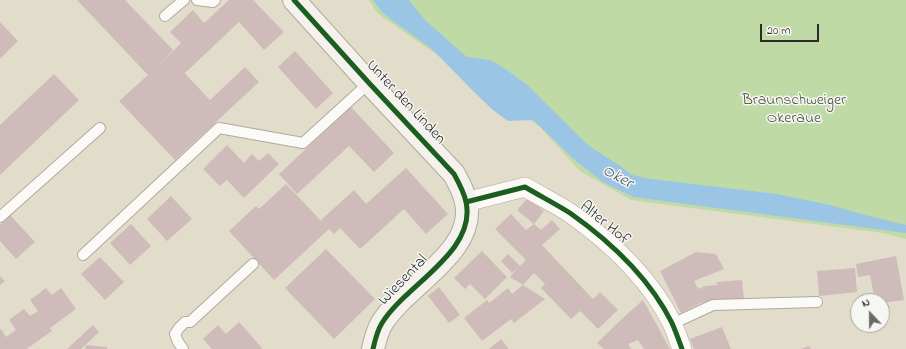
<!DOCTYPE html>
<style>
body{margin:0}
#map{position:relative;width:906px;height:349px;overflow:hidden;background:#e2dcca;font-family:"Indie Flower",sans-serif}
canvas{display:block}
.north{position:absolute;left:850px;top:293px;width:40px;height:40px;box-sizing:border-box;background:#f6f6f2;border:1px solid #a5a5a2;border-radius:50%;rotate:338deg;font-size:11px;font-weight:700;line-height:16px;text-align:center;color:#2b2b2b}
.north::after{content:'';display:block;margin:auto;width:14px;height:18px;background:#6b6963;clip-path:polygon(50% 0,100% 100%,50% 72%,0 100%)}
.scale{position:absolute;left:760px;top:24px;width:59px;height:18px;box-sizing:border-box;border:2px solid #2b2b2b;border-top:0;padding-left:5px;font-size:12px;line-height:14px;white-space:nowrap;color:#2b2b2b;-webkit-text-stroke:3px #f6f6f2;paint-order:stroke}
</style>
<div id="map">
<canvas width="906" height="349"></canvas>
<div class="north">N</div>
<div class="scale">20 m</div>
</div>
<script>
const g = document.querySelector('canvas').getContext('2d');
g.lineJoin = 'round';
function paint(path, color) {
  g.fillStyle = color;
  g.fill(path, 'evenodd');
}
function trace(path, color, width, dash) {
  g.strokeStyle = color;
  g.lineWidth = width;
  g.lineCap = dash ? 'butt' : 'round';
  g.setLineDash(dash || []);
  g.stroke(path);
}
function write(font, color, halo, rows, align = 'center') {
  g.font = font + ' "Indie Flower",sans-serif';
  g.lineWidth = 3;
  g.setLineDash([]);
  g.textBaseline = 'middle';
  g.strokeStyle = halo;
  g.fillStyle = color;
  for (const [text, x, y, turn = 0] of rows) {
    g.save();
    g.translate(x, y);
    g.rotate((+turn || 0) * Math.PI / 180);
    g.textAlign = isNaN(turn) ? turn : align;
    if (halo) g.strokeText(text, 0, 0);
    g.fillText(text, 0, 0);
    g.restore();
  }
}
const green = new Path2D(`
 M369,0H906V239L883,233L631,200L580,171L540,127L377,13Z`);
const water = new Path2D(`
 M373,0H409L425,20L467,57L490,60L504,68L526,84L589,146L622,167L632,175L651,179L777,194L830,205L865,215L906,225V233L633,197L603,182L577,162L533,120L508,121L493,110L475,93L432,49L393,21L382,12Z`);
const building = new Path2D(`
 M77,0H125L173,50L157,67L181,43L170,32L193,10L204,23L229,0H253L284,32L264,50L239,22L185,73L178,66L210,100L245,67L259,82L175,160L119,101L148,75Z
 M0,22L18,41L0,59Z
 M295,51L333,93L316,109L278,67Z
 M54,74L79,100L0,175V125Z
 M351,107L394,153L374,172L349,146L297,194L279,174Z
 M227,145L244,163L252,154L259,161L268,153L279,164L244,198L227,180L220,186L203,169Z
 M406,168L448,214L426,234L404,209L360,249L340,228L334,234L329,229L274,280L229,231L256,206L259,209L286,184L327,227L321,220L354,190L366,204Z
 M171,196L192,219L167,241L147,219Z
 M528,198L544,211L534,224L517,210Z
 M511,214L526,230L534,224L541,230L552,220L560,229L542,245L593,299L600,292L618,310L598,329L580,311L571,319L541,288L545,284L534,273L523,285L510,277L518,267L512,273L501,261L508,254L520,266L526,260L495,229Z
 M10,215L35,242L16,259L0,241V225Z
 M131,224L151,246L130,265L110,243Z
 M326,249L375,299L334,339L285,288Z
 M482,251L507,277L485,299L470,284L465,289L454,278Z
 M696,252L716,254L724,269L694,281L698,289L705,286L717,285V282L742,280L744,299L703,302L681,313L660,271Z
 M896,256L904,300L882,303V301H875L870,275L858,277L856,264Z
 M100,257L124,282L105,300L81,274Z
 M855,268L857,292L819,296L817,271Z
 M0,276L5,281L0,285Z
 M523,285L545,299L514,323L511,319L482,341L464,318L487,300L489,303L508,288L512,294Z
 M439,287L460,315L449,323L428,296Z
 M46,288L52,295L61,288L76,309L50,328L52,331L28,348L25,344L28,349H0V330L1,329L6,337L16,330L9,320L24,309L30,316L38,311L30,300Z
 M643,300L670,349H644L638,340L628,344L631,349H604L597,343L625,316Z
 M239,322L262,348L261,349H212L203,339L218,325L226,334Z
 M93,325L99,332L81,349H67Z
 M722,327L731,349H694L690,339Z
 M501,339L509,349H489Z
 M86,345L107,347V349H85Z
 M809,346L811,349H801Z`);
const lane = new Path2D(`
 M197,0L213,2L215,0
 M165,16L184,0
 M0,217L100,128
 M83,255L219,128L303,143L369,83
 M672,324L713,305L817,302
 M183,349L178,342L175,334L179,328L185,322H190L253,264`);
const street = new Path2D(`
 M466,202L525,187C540,196 556,204 570,213C611,242 649,277 672,323C676,332 679,341 682,349`);
const secondary = new Path2D(`
 M294,0L369,83L454,174C459,183 464,192 466,202C477,252 405,285 382,323C377,331 375,340 373,349`);
const cycleway = new Path2D(`
 M294,0L369,83L454,174C459,183 464,192 466,202C477,252 405,285 382,323C377,331 375,340 373,349
 M466,202L525,187C540,196 556,204 570,213C611,242 649,277 672,323C676,332 679,341 682,349`);
const parkNames = [
 ["Braunschweiger",794,101],
 ["Okeraue",794,119]
];
const streetNames = [
 ["Unter den Linden",405,103,47],
 ["Alter Hof",604,224,39],
 ["Wiesental",404,281,-46]
];
const waterNames = [
 ["Oker",617,178,29]
];
paint(green, '#c0daa6');
paint(water, '#9bc5e5');
paint(building, '#cfbcba');
trace(lane, '#afaa9f', 12);
trace(street, '#afaa9f', 20);
trace(secondary, '#afaa9f', 24);
trace(lane, '#fbfaf7', 10);
trace(street, '#fbfaf7', 19);
trace(secondary, '#f5f1ed', 22);
trace(cycleway, '#1b5e20', 5);
write('16px', '#4a5642', '#f6f6f2', parkNames);
write('16px', '#2b2b2b', '#f6f6f2', streetNames);
write('italic 17px', '#435666', '#f6f6f2', waterNames);
</script>
